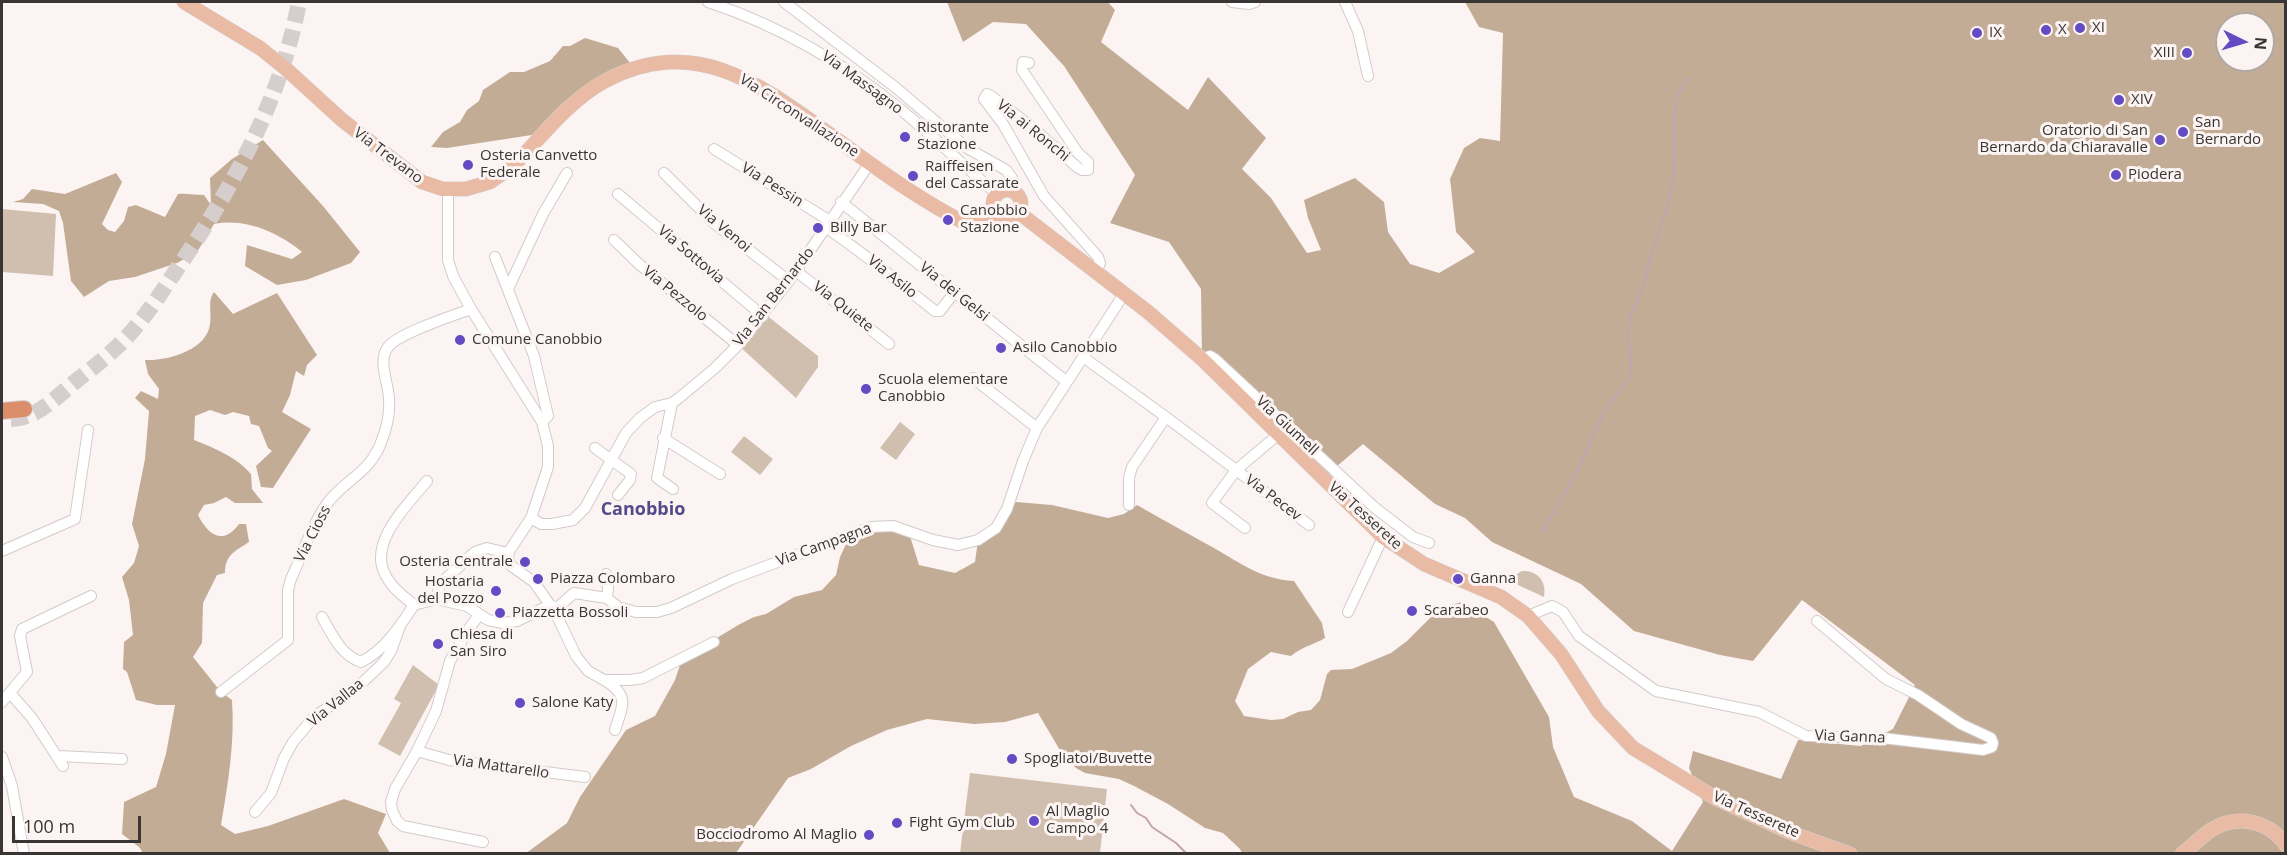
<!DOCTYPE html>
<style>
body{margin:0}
#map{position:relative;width:2287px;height:855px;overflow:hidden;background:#fcf4f3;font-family:"Open Sans",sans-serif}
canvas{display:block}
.frame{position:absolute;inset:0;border:3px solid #383534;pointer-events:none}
.north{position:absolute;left:2215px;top:12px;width:60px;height:60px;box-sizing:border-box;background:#fcf4f3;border:2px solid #aea8a7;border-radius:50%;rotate:95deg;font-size:16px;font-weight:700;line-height:24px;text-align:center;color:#383534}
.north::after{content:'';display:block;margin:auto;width:21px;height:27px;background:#624bc3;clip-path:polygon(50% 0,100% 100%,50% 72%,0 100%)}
.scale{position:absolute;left:12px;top:816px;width:129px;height:27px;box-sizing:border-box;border:3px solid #383534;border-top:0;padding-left:8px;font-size:18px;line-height:21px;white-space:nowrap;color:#383534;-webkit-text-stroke:4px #fcf4f3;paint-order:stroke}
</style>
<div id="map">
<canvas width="2287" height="855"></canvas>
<div class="frame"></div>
<div class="north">N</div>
<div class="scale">100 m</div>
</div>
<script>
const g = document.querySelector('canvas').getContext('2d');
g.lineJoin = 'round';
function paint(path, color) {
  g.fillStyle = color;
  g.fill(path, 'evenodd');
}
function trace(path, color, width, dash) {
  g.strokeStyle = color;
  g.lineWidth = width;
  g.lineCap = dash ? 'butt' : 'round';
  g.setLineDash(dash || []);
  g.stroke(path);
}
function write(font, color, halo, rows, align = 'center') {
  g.font = font + ' "Open Sans",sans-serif';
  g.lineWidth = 6;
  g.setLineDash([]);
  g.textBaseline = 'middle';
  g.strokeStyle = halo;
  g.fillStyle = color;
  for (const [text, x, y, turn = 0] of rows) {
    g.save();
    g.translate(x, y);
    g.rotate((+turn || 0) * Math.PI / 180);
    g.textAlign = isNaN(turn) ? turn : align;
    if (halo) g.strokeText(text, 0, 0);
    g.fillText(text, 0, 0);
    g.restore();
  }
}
const green = new Path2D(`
 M2,209L56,214L53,276L2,272Z
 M765,314L818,356V367L796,398L738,345Z
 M900,422L915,434L896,460L880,448Z
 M744,436L773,459L760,475L731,452Z
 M1522,571C1538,570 1547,582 1544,597L1507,580Z
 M413,665L439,685L400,756L378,744L401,703L394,699Z
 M970,773L1107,789L1100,853H960Z`);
const forest = new Path2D(`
 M947,2H1108L1115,10L1101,42L1188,110L1208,77L1266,138L1242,169L1271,198L1307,253L1321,250L1308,218L1304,200L1355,178L1384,202L1388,232L1410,264L1439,273L1475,252L1456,232L1450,179L1464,148L1480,138L1500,141L1503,33L1479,27L1465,2H2285V853H1242L1240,849L1223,833L1205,828L1168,804L1134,786L1119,779L1085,773L1076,768L1064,757L1038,713L1005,722L974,724L927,719L887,730L851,746L811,769L788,778L736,853L525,854L567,823L580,797L626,730L655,716L675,680L682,659L740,624L754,617L766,614L794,597L822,590L836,575L840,557L849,538L885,529L910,536L919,565L955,573L975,562L978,540L1016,502L1052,505L1108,518L1124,514L1137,505C1162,519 1188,534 1214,548C1242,564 1261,579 1294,581L1322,623L1325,638C1313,645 1301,647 1291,656L1271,652L1248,669L1235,701L1244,716L1271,720L1283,719L1298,712L1311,710L1320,700L1327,674L1331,670L1352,669L1391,653L1407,641L1440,608L1462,602L1494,622L1549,717L1553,747L1574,797L1632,821L1672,851L1703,802L1689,768L1693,751L1781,779L1798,740L1861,746L1893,729L1915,685L1802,600L1753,661L1720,655L1634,631L1581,584L1492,542L1465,518L1435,504L1363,444L1323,478L1202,359L1201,289L1169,242L1110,223L1135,175L1064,66L1026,24L993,22L963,42ZM2227,24H2263V60H2227Z
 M585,38L618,48L635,69L617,76L545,133L447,148L431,147L443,132L460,122L467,110L479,101L483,90L510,72H524L550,61L563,46H570Z
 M263,140L323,206L360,252L351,263L306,280L277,285L245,266L247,245L292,259L302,252C278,232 245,218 214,224L197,252L177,263L135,277L109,281L84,297L71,281L63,223L59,211L43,204L13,202L23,199L32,189L65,194L116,173L122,182L102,224L108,230L115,232L124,221L128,207L136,205L165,217L178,194C187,193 195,195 204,195L211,205L210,178L232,159Z
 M214,292L233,314L277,293L317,355L307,365L304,376L296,371L290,395L282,412L311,429L273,488L261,487L256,466L272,451L268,448L259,426L251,424L249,416L233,412L225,415L210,410L195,416L194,440C216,449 235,456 251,474L252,489L263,503H235L226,497L214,503L204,505L198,515C208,535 223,546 239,524H246L249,542C236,551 225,554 225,573L217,575L203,603L202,643L193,657L221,692L232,700C235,743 228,783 221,825L235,834L268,826L344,799L386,814L378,833L390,853H143L139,847L122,834L124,802L156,787L166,754L175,705H157L136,700L127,672L123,669L124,642L133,635L129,600L122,577L134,563L139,546L132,524L145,459L149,411L135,398L141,391L158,399L159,389L148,374L145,360C168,361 207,350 210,324C212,312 207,302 214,292Z`);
const stream = new Path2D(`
 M1542,532L1579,468L1604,412L1632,373L1628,333L1630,317L1642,291L1651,256L1666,211L1674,173L1675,110L1678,94L1689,78
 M1131,805L1137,813L1146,818L1152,827L1176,843L1187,854`);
const highwayTunnel = new Path2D(`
 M11,419C38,418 55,398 76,381C91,369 107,357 121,343C144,320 161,293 179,266C234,186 281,99 299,2`);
const minor = new Path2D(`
 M708,2C778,25 842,62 900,109C933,136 964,166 997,194
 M784,2L895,87L967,148L1006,170L1012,178L1011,190
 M1232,2L1249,4L1255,2
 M1345,2L1358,31L1368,76
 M1029,63L1023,62L1022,70L1078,153L1088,162V170H1082L1077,167L1033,128L991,96L987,94L984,99L1003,124L1044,196L1098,257L1100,263L1096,272
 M714,149L830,221
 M664,173L715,224L789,281
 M448,190V260L453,276L471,309L542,422L548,446V467L531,518L508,553
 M618,194L763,316
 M841,202L1067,382
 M826,227L868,258L935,311H940L954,293
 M614,240L640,265L738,345
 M495,257L534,356L548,416L542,422
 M796,271L889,344
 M508,289L543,214L567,173
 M1083,357L1166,417
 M1202,359L1210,356L1215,359L1374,507L1413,537L1429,543
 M973,378L1037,428
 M672,403L657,478L673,489
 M663,438L720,474
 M595,448L631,474L630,480L618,495
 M427,481C409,503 368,542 385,574C391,587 403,596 414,605L436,599L467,606L488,620L503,623L517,621L550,605
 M1129,505V478L1132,467L1166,417L1309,525
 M531,518L541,524H552L573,520L585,508L626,433L640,418L655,407L672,403L679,398L714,369L738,345L789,281L870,163
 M1245,528L1212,503L1236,470L1279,434
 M2,551L75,519L88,430
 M508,553L510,565L534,582L550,605L554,607
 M606,574L608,588L607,598
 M436,599L440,584L475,552L487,548L508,553
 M557,608L574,593L607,598L618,607L636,612H657L671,608L732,579L871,527L893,526L933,540L958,545L978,540L996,528L1007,509L1023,461L1037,428L1124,294
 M557,608L558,618L576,656L588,671L604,680H630L643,678L714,642
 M1348,612L1383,537
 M479,615L468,630L450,661L436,711L417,751L395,789L391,802L392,810L397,821L403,826L483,842
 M1528,616L1552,606L1563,612L1579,636L1656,691L1759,712L1806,736L1883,738L1983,750L1992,747L1993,743L1991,738L1961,724L1918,695L1886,679L1817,621
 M322,617C333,636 340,654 361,662C385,650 400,626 414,605
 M604,680C630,695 623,705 615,730
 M221,692L288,640V590L291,579C302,555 313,522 329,501C348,478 371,472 382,440C387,427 390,414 389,400C389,383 377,362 388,347C399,333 452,316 471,309
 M10,693L32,718L63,766
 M2,702L27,672L20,636L22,629L91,596
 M417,751L449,760L585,777
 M58,756L122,759
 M2,757L12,786L24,854
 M255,812L271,793L284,758L293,742L313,718L362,683L384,662L391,651L400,626`);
const major = new Path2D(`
 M184,2L260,48L285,68L342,120L422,182L443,189H466L490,182L512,167C541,138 568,101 605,81C698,31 766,89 839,141C880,171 923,202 969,225L983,224L998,215
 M993 204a14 14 0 1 1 28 0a14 14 0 1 1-28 0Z
 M1018,212L1148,312L1202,359L1383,537L1424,564L1501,597L1528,616L1561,654L1598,711L1633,748L1717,799L1789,832L1850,854
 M2182,854C2192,846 2201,837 2211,830C2237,814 2268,820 2286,845`);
const highway = new Path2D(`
 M2,411L24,409`);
const markers = [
 [2080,28,6,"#624bc3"],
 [2046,30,6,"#624bc3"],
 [1977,33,6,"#624bc3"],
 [2187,53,6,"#624bc3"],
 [2119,100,6,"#624bc3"],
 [2183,132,6,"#624bc3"],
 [905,137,6,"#624bc3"],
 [2160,140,6,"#624bc3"],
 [468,165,6,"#624bc3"],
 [2116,175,6,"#624bc3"],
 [913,176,6,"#624bc3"],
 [948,220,6,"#624bc3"],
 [818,228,6,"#624bc3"],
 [460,340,6,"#624bc3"],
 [1001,348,6,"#624bc3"],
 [866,389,6,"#624bc3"],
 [525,562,6,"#624bc3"],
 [538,579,6,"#624bc3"],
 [1458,579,6,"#624bc3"],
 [496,591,6,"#624bc3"],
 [1412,611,6,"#624bc3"],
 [500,613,6,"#624bc3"],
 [438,644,6,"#624bc3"],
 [520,703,6,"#624bc3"],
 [1012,759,6,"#624bc3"],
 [1034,821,6,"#624bc3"],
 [897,823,6,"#624bc3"],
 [869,835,6,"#624bc3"]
];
const poiNames = [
 ["XI",2092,28],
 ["X",2058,30],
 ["IX",1989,33],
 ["XIII",2175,53,"right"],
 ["XIV",2131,100],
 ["San",2195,123],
 ["Bernardo",2195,140],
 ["Ristorante",917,128],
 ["Stazione",917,145],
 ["Oratorio di San",2148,131,"right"],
 ["Bernardo da Chiaravalle",2148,148,"right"],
 ["Osteria Canvetto",480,156],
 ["Federale",480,173],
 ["Raiffeisen",925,167],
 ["del Cassarate",925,184],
 ["Piodera",2128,175],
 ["Canobbio",960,211],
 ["Stazione",960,228],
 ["Billy Bar",830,228],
 ["Comune Canobbio",472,340],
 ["Asilo Canobbio",1013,348],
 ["Scuola elementare",878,380],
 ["Canobbio",878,397],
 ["Osteria Centrale",513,562,"right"],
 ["Piazza Colombaro",550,579],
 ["Ganna",1470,579],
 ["Hostaria",484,582,"right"],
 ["del Pozzo",484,599,"right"],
 ["Scarabeo",1424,611],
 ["Piazzetta Bossoli",512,613],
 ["Chiesa di",450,635],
 ["San Siro",450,652],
 ["Salone Katy",532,703],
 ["Spogliatoi/Buvette",1024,759],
 ["Al Maglio",1046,812],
 ["Campo 4",1046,829],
 ["Fight Gym Club",909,823],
 ["Bocciodromo Al Maglio",857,835,"right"]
];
const streetNames = [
 ["Via Massagno",862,83,36],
 ["Via Circonvallazione",799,116,33],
 ["Via ai Ronchi",1033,131,39],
 ["Via Trevano",388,156,37],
 ["Via Pessin",772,185,32],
 ["Via Venoi",724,229,40],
 ["Via Sottovia",691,255,40],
 ["Via Asilo",892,277,39],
 ["Via dei Gelsi",954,292,39],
 ["Via Pezzolo",675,294,39],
 ["Via San Bernardo",774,297,-52],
 ["Via Quiete",843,307,38],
 ["Via Giumell",1287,426,43],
 ["Via Pecev",1273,498,37],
 ["Via Tesserete",1365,516,42],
 ["Via Cioss",313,534,-63],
 ["Via Campagna",824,545,-20],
 ["Via Vallaa",336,703,-39],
 ["Via Ganna",1850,737,2],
 ["Via Mattarello",501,767,8],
 ["Via Tesserete",1756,815,24]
];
const quarterNames = [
 ["Canobbio",643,510]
];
paint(green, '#d0bfaf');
paint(forest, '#c3ac96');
trace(stream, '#c2a3b2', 2);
trace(highwayTunnel, '#d5cecd', 16, [16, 8]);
trace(minor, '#d3cbca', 12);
trace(major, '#d3d3d2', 15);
trace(highway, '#d3d3d2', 18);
trace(minor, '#fff', 10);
trace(major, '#e9bba5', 14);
trace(highway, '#db8e69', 16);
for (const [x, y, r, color] of markers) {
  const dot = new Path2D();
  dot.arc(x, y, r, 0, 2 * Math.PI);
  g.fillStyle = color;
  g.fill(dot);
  trace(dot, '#fcf4f3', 2);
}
write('15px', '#383534', '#fcf4f3', poiNames, 'left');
write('15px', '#383534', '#fcf4f3', streetNames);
write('bold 18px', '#524b89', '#fcf4f3', quarterNames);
</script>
